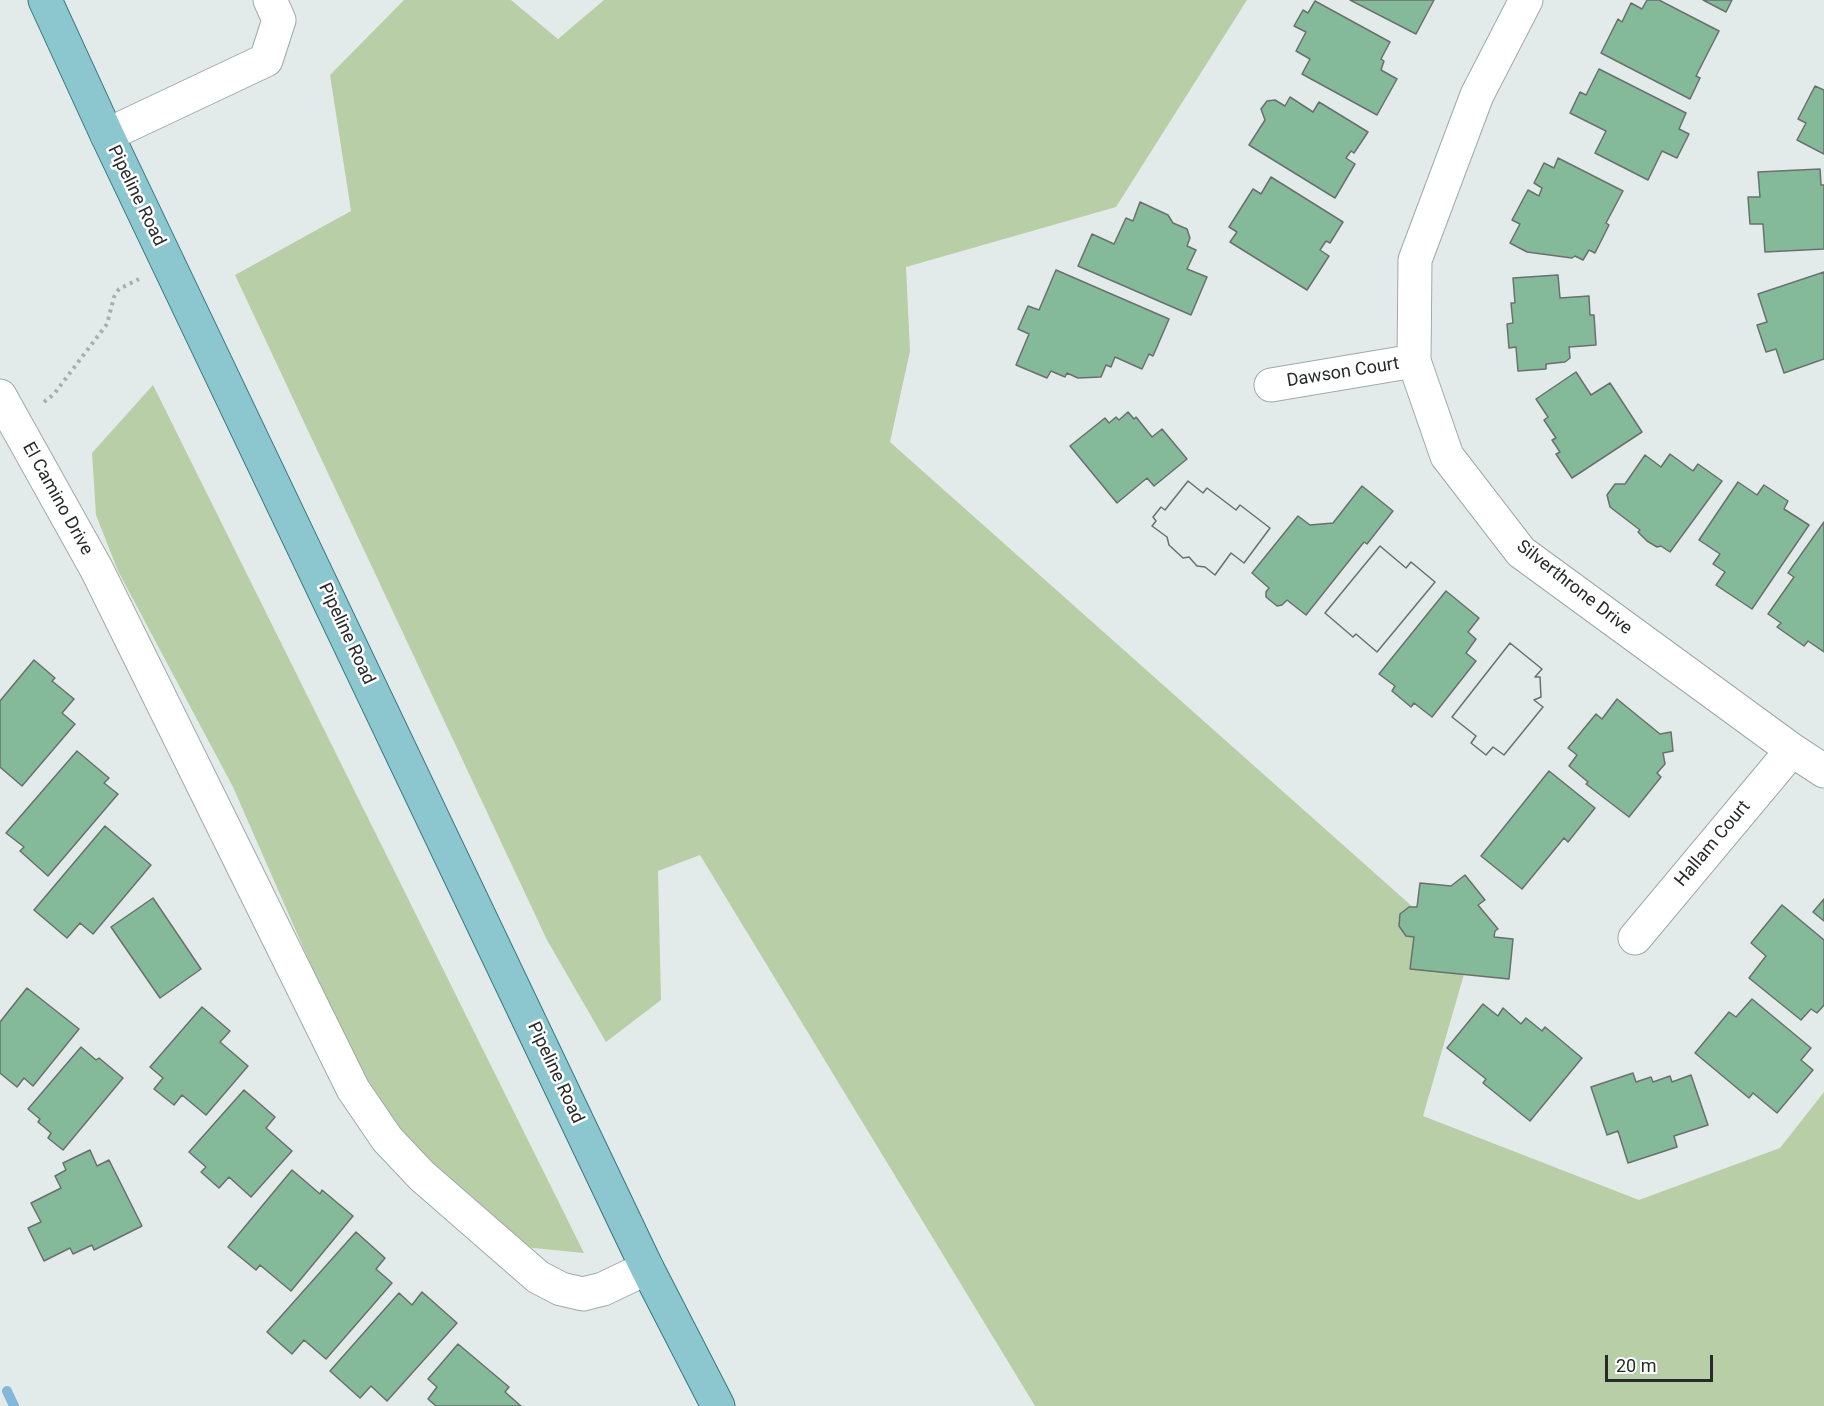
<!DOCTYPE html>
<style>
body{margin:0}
#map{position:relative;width:1824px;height:1406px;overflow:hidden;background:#e3ebea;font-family:Roboto,sans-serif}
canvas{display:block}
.scale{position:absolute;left:1605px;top:1355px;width:108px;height:27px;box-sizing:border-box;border:3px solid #272a29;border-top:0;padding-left:8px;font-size:18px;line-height:21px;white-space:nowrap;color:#272a29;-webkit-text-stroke:4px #fff;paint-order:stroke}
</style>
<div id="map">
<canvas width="1824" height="1406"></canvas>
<div class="scale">20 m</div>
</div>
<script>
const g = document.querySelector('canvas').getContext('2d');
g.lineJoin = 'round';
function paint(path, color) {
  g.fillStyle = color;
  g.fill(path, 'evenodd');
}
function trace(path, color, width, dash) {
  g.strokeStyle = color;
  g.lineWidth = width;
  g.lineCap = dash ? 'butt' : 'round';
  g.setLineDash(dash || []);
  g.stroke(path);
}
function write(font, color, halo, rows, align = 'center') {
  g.font = font + ' Roboto,sans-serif';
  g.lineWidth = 5;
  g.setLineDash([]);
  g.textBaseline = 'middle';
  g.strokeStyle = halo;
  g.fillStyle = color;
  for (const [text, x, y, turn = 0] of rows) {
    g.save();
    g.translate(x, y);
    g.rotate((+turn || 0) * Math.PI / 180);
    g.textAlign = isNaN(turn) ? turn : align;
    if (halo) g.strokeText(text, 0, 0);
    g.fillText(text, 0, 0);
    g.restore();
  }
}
const green = new Path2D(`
 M404,0H511L558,39L604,0H1247L1116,207L906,267L910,351L890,442L1469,957L1423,1116L1639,1200L1780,1148L1824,1092V1406H1035L700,855L658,871L661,1000L606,1042L547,940L235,275L351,211L330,75Z
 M153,385L584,1253L513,1246L428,1166L359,1075L233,787L118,571L96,515L92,453Z`);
const stream = new Path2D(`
 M7,1391L14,1406`);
const building = new Path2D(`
 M1350,0H1434L1416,34Z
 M1647,0H1659L1719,31L1696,76L1700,78L1690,99L1601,53L1618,19L1622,22L1631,3L1642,9Z
 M1703,0H1732L1726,12Z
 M1315,1L1390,42L1381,59L1384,61L1381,70L1397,79L1377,115L1302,74L1310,59L1296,51L1306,32L1294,26L1303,10L1308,13Z
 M1599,69L1686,113L1679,129L1689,134L1677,158L1662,151L1648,180L1595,153L1606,131L1570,113L1580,92L1586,95Z
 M1815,86L1824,90V154L1797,140L1806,123L1798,119Z
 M1290,97L1313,112L1319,102L1368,132L1354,153L1351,151L1346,158L1355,164L1335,198L1249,145L1265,120L1261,109L1267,101L1275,100L1285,106Z
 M1558,158L1623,191L1606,223L1609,225L1595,253L1589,250L1583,260L1575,256L1572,258L1527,252L1510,243L1520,224L1512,220L1528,190L1539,196L1542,188L1534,183L1544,163L1554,168Z
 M1820,169L1821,185H1824V249L1765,252L1763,224H1750L1748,197H1760L1758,172Z
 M1271,177L1343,222L1330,243L1326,241L1320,250L1329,256L1307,290L1230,242L1237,232L1229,227L1253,189L1261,194Z
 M1140,202L1168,215L1173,223L1187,229L1190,238L1187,246L1196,250L1187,269L1207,277L1191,315L1078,266L1092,234L1114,244L1126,218L1133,221Z
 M1056,270L1169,319L1153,356L1149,354L1142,369L1115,357L1111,367L1106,365L1101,377L1078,378L1067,373L1065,377L1051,371L1047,378L1016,365L1029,334L1018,329L1028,306L1039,310Z
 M1824,272V359L1784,373L1776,349L1766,352L1757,325L1767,322L1758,294Z
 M1558,275L1560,298L1589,296L1590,315H1594L1596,345L1569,347L1570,358L1565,362L1546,364V369L1518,371L1516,347L1509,348L1507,324L1513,323L1511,303H1515L1513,278Z
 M1576,372L1591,395L1610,383L1642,432L1572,478L1556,454L1560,452L1552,440L1556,438L1544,420L1548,417L1536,399Z
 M1128,412L1134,419L1136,417L1152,437L1162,429L1187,459L1154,486L1147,478L1117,503L1070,446L1105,418L1109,423L1116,417L1119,420Z
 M1670,454L1693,471L1698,464L1722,481L1670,552L1661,546L1657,547L1647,541L1638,532L1640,530L1610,507L1607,495L1615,484H1625L1645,455L1661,467Z
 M1188,481L1203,493L1207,488L1236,510L1240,505L1270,528L1244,563L1231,553L1215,575L1205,567L1197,566L1189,557L1183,558L1169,545L1167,537L1152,526L1156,521L1153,517L1161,507L1165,510Z
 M1188,481L1203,493L1207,488L1236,510L1240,505L1270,528L1244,563L1231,553L1215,575L1205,567L1197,566L1189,557L1183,558L1169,545L1167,537L1152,526L1156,521L1153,517L1161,507L1165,510Z
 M1738,482L1757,495L1764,485L1788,501L1784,509L1809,525L1752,609L1716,585L1725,572L1713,564L1720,554L1699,540Z
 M1362,486L1393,511L1367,544L1364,542L1306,615L1287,600L1282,605L1277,606L1266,597V592L1269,588L1252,573L1298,516L1310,525L1333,523Z
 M1824,522V652L1808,641L1804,646L1777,627L1781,623L1768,614L1794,577L1788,573Z
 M1380,546L1406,568L1411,562L1435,582L1377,652L1356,634L1353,637L1325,613Z
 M1380,546L1406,568L1411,562L1435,582L1377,652L1356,634L1353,637L1325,613Z
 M1446,591L1479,618L1468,632L1476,639L1466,653L1476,661L1432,717L1414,703L1411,707L1392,691L1395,686L1379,674Z
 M1510,643L1542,669L1535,677H1540L1541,697L1534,700L1543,707L1504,755L1493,747L1486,755L1471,743L1476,736L1452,717Z
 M1510,643L1542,669L1535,677H1540L1541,697L1534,700L1543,707L1504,755L1493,747L1486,755L1471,743L1476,736L1452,717Z
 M34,660L55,678L52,681L74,699L62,713L75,724L22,786L0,767V701Z
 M1617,699L1660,734L1671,732L1673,751L1663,753L1665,764L1657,773L1661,777L1629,817L1586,784L1588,782L1569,766L1577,755L1568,748L1596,714L1602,719Z
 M77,751L109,778L104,783L118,794L48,876L20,851L24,847L6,833Z
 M1549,771L1595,808L1568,842L1564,838L1522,889L1481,856Z
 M105,826L151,865L93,934L80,923L67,938L34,910Z
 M1465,875L1485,900L1478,905L1498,929L1495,931L1494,937L1513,939L1509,979L1410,969L1414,937L1406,936L1399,926L1400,914L1409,907H1417L1420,883L1451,886Z
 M153,898L201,969L160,998L111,927Z
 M1824,899V921L1813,912Z
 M1782,905L1824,940V1005L1817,1013L1811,1009L1801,1020L1749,978L1766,956L1751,943Z
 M27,988L79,1029L33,1086L24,1078L17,1087L0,1073V1022Z
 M1752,999L1811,1048L1801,1060L1813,1070L1777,1113L1753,1093L1749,1098L1695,1053L1729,1012L1736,1017Z
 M1483,1004L1498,1016L1503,1008L1521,1024L1526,1018L1542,1031L1545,1027L1582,1058L1530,1121L1483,1083L1486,1079L1447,1048Z
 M202,1007L230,1031L220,1042L248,1066L206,1115L182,1095L174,1105L154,1089L163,1078L150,1067Z
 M81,1047L96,1060L99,1058L123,1078L63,1150L48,1138L51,1133L38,1122L40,1119L28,1109Z
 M1633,1073L1636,1082L1651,1077L1653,1082L1670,1076L1672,1082L1691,1075L1708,1125L1674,1136L1677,1147L1628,1163L1618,1131L1607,1135L1591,1087Z
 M244,1090L275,1117L266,1128L292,1151L251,1197L229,1177L219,1188L201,1172L206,1167L189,1152Z
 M90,1150L97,1166L109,1160L142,1226L94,1250L92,1245L73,1254L70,1248L44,1261L28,1228L41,1222L31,1203L61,1188L55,1176L66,1170L63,1163Z
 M292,1170L320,1194L322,1190L353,1216L291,1291L260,1265L256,1270L228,1247Z
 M356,1232L385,1258L376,1269L392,1283L326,1359L304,1340L292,1354L267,1332Z
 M422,1292L457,1323L387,1401L371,1386L360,1398L330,1371L399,1293L412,1305Z
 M458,1344L509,1387L505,1392L521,1406H436L428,1399L437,1387L428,1379Z`);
const path = new Path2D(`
 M44,402L54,394L107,324L114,297L119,289L139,279`);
const minor = new Path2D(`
 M1526,0L1477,95L1415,260L1414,361L1447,456L1521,552L1792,750L1824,771
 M107,135L266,60L279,20L270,0
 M1271,385L1414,361
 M0,396L97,570L353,1089L387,1139L422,1176L538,1277L561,1289L583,1294L603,1289L647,1268
 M1635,938L1792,750`);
const major = new Path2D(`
 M45,0L107,135L647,1268L718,1406`);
const streetNames = [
 ["Pipeline Road",136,196,64],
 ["Dawson Court",1343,373,-9],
 ["El Camino Drive",57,499,61],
 ["Silverthrone Drive",1574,588,38],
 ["Pipeline Road",346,634,65],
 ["Hallam Court",1713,844,-50],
 ["Pipeline Road",555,1073,65]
];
paint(green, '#b8cea6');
trace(stream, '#82b7d9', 10);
paint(building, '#84ba99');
trace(building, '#6a706c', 1.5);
trace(minor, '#a1a9a8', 35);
trace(major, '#377781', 35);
trace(path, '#a7aead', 4, [3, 4.5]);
trace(minor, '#fff', 33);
trace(major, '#8cc7d0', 33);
write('18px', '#272a29', '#fff', streetNames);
</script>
